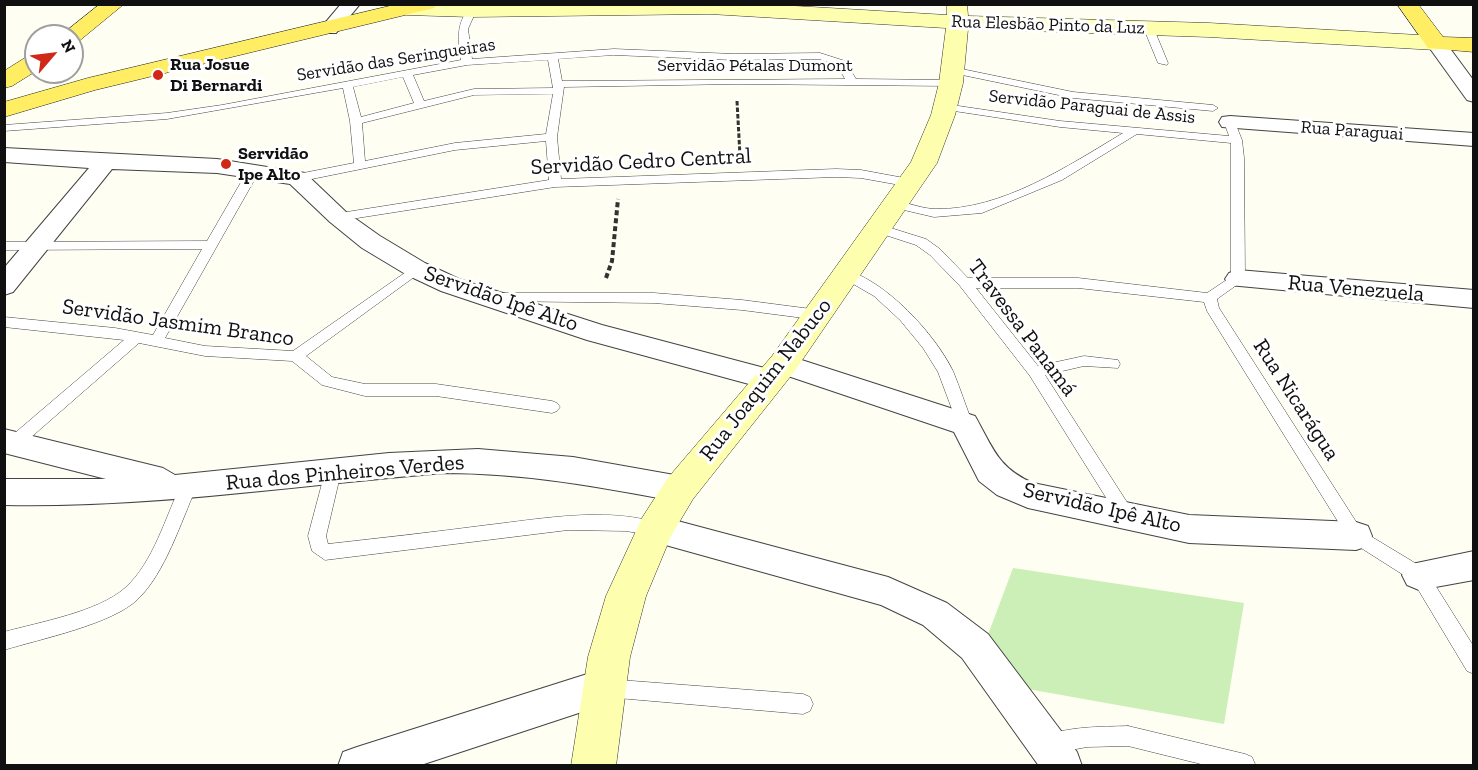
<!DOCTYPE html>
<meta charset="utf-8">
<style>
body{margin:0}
#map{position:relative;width:1478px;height:770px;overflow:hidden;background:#fffef3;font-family:"Zilla Slab",serif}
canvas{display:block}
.frame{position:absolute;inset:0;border:6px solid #101010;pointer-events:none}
.north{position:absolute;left:24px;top:24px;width:60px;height:60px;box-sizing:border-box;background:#fff;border:2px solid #9f9f9f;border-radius:50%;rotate:62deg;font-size:16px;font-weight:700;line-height:24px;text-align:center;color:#101010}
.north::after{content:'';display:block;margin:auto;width:21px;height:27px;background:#d12717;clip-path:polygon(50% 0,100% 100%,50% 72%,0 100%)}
</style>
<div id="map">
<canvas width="1478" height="770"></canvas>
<div class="frame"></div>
<div class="north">N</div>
</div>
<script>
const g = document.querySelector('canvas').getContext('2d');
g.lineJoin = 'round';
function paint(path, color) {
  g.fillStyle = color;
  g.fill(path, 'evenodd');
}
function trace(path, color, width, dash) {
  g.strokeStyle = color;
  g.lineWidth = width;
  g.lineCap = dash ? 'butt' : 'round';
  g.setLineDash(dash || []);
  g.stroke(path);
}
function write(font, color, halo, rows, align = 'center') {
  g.font = font + ' "Zilla Slab",serif';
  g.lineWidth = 6;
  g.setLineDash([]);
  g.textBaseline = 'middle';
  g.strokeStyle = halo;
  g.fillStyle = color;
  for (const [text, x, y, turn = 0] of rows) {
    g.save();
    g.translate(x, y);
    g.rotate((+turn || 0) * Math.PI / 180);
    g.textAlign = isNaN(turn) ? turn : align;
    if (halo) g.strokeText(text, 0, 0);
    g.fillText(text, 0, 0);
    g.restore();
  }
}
const green = new Path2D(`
 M1013,568L1244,603L1224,724L1022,688L986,640Z`);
const pathFar1 = new Path2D(`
 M737,101L740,156`);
const path = new Path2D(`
 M606,278L612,261L618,199`);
const lane = new Path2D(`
 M471,8L476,11L468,29L472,59L614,49L734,54L820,53L845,61L856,79L951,80L956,83L951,86L736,84L564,87L557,137L561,179L836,169L861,170L915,180L917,183L911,187L861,178L836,177L555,187L338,221L332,217L334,214L549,180L546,141L455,150L297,182L293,181V175L354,163L350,121L343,88L167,119L4,131V125L167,113L222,105L461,60C458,40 456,26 468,9ZM614,55L734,60L819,59L837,65L845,79L562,81L558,59ZM548,60L553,88L474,89L424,101L413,75L467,65ZM403,77L414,103L361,117L353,87ZM553,94L546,134L455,143L365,161L362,123L474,95Z
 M1146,27L1154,29L1168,63L1167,65L1158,63L1144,29Z
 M952,67L1073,92L1213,105L1218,108L1213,111L1073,98L948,72V68Z
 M945,104L1060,121L1229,136L1224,122L1230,119L1234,120L1242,140L1244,158L1245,279L1217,299L1219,308L1362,531L1425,569L1474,647V674L1467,671L1413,581L1350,541L1207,311L1204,302L1078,288H976L1038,366L1084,356L1118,360L1120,364L1118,368L1084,366L1045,375L1132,510L1134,515L1132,520L1126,522L1120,520L1030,376L960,286L930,255L916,245L873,231L872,228L878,224L926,239L940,249L968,278H1078L1207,293L1231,277V143L1137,134L1062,180L982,213L934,217L891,207L889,204L891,201L895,200C908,203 923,209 936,209C1002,210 1068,166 1123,133L1060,127L941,109L940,107Z
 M254,166L260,170L165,338L205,346L293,351L416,265L423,269L421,272L306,356L332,377L365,384H436L552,401L557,403L560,407L557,411L552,413L436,396H365L322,385L292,361L205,356L139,343L21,446L15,448L9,446L7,442L9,438L124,340L4,327V317L115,328L153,335L202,249L4,250V242L207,241L248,170Z
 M846,270C886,281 935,334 953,371C960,388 966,407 973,424L971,428H959L938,372L923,348L900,320L874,296L841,277L839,274Z
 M499,293H654L742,300L819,310L826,315L819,320L742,310L654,303L494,301L492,298L494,295Z
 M333,465L339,467L341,472L326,536L328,544C381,538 435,532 488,525C541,519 609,506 661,524L664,529L661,534L655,536L626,531L568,530L325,560L312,551L308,536L325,472L327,467Z
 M188,481L194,483L196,488C181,522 165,573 138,599C113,624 40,639 4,650V632C40,622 98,612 125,588C154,562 165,517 182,483Z
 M606,679L803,694L810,697L813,704L810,711L803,714L606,697L599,695L596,688L599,681Z
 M1128,726L1245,754L1252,757L1255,764L1209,766L1128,746L1087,747L1049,754L1042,751L1039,744L1042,737C1069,726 1100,727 1128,726Z`);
const street = new Path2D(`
 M341,4H360L336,33H322L320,29Z
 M1436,37L1443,39L1474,81V102L1467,100L1426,43L1429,39Z
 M1230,116L1474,133V146L1222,127L1219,122L1222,117Z
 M4,148L217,159L305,173L346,212L380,236L425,263L459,279L602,325L772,370L769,364L773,357L783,354L975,416C993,448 998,468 1033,483L1189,515L1356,522L1368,526L1372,536L1368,546L1356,550L1189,543L1028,508L997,495L979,481L954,432L782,374L785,380L781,387L771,390L587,340L441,291L407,275L362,248L330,222L290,184L217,173L112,169L13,292L4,295V268L89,168L4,162Z
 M1238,270L1474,290V308L1229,285L1225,279L1229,273Z
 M4,429L163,468L175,475L389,453L478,449L573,457L680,476L691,480L696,489L691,498L680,502C600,487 526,473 444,473C297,485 152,508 4,505V479H106L4,453Z
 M655,515L888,577L947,603L988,634L1077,752L1082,766H1039L962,658L923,625L881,605L644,539L639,529L644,519Z
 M1474,551V580L1419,590L1407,585L1402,575L1407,565Z
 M603,669L616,675L621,687L616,699L603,705L418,766H338L343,752L357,747Z`);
const secondary = new Path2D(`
 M400,4H761L947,15V4H967L968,16L1209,23L1436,36L1444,38L1447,43L1444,48L1436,50L1209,37L968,29L963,83L955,115L937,163L794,372L693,499L671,536L646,596L630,657L616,766H571L588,657L606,596L642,518L667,479L772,356L911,162L931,115L939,83L946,28L710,14L471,17L407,15L400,13L396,9Z`);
const primary = new Path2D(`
 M100,4H124L79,41L72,42V36H60Z
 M398,4H437L434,8L95,90L4,117V102L88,78Z
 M1397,4H1418L1443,37L1474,38V52L1428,48Z
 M36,54V71L12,86L4,88V71L28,56Z`);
const markers = [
 [158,75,6,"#d12717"],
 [226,164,6,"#d12717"]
];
const farStreetnames = [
 ["Rua Elesbão Pinto da Luz",1048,25,2],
 ["Servidão das Seringueiras",396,60,-9],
 ["Servidão Pétalas Dumont",755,66],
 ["Servidão Paraguai de Assis",1092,107,6],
 ["Rua Paraguai",1352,131,4]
];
const farPoinames = [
 ["Rua Josue",170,65],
 ["Di Bernardi",170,86],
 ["Servidão",238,154],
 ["Ipe Alto",238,175]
];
const streetNames = [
 ["Servidão Cedro Central",641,162,-3],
 ["Rua Venezuela",1356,289,5],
 ["Servidão Ipê Alto",501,299,19],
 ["Servidão Jasmim Branco",178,323,8],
 ["Travessa Panamá",1022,328,53],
 ["Rua Joaquim Nabuco",766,380,-52],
 ["Rua Nicarágua",1296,400,57],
 ["Rua dos Pinheiros Verdes",345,473,-5],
 ["Servidão Ipê Alto",1102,508,13]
];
paint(green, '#ccefb7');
trace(lane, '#434343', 1);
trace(street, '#434343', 2);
trace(secondary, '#323232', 1);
trace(primary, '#212121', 1);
trace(pathFar1, '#323232', 3, [4.5, 2]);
trace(path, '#323232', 4, [5, 3]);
paint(lane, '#fff');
paint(street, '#fff');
paint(secondary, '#fdffae');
paint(primary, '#ffee63');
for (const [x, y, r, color] of markers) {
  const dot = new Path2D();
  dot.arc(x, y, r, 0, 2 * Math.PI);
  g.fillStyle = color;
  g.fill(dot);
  trace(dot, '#fff', 2);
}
write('18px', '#101010', '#fff', farStreetnames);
write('bold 18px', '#101010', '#fff', farPoinames, 'left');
write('22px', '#101010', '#fff', streetNames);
</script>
